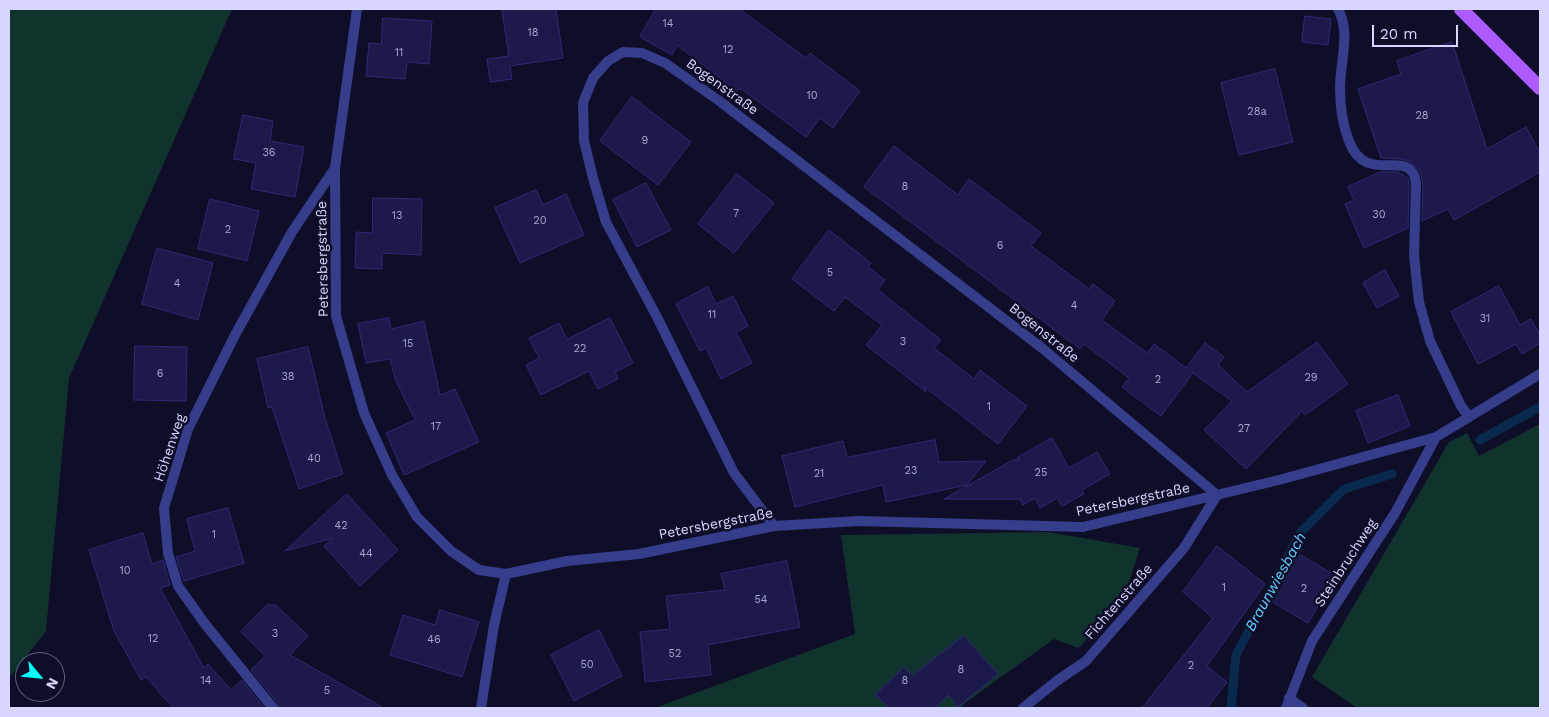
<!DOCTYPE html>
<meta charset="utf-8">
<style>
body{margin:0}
#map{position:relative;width:1549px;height:717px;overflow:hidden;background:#0f0e29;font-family:"Work Sans",sans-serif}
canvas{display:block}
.frame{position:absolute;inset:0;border:10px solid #d6d6ff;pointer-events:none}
.north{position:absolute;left:15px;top:652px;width:50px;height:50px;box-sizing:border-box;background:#0f0e29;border:1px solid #5f5e7f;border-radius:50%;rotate:118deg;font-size:14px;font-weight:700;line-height:20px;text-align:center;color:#d6d6ff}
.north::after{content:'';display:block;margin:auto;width:18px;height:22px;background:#02fff8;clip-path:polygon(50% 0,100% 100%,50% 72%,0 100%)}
.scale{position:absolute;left:1372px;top:25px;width:86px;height:22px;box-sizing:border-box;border:2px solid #d6d6ff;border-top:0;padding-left:6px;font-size:15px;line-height:18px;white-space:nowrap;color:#d6d6ff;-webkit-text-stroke:4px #0f0e29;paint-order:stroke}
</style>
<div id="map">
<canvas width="1549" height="717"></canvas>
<div class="frame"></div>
<div class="north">N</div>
<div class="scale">20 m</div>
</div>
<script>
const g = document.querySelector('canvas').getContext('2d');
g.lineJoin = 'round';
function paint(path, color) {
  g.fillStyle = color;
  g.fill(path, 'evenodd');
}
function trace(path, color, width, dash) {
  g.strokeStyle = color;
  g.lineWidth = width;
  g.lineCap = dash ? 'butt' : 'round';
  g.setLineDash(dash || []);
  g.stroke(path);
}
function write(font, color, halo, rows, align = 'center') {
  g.font = font + ' "Work Sans",sans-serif';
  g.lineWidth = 5;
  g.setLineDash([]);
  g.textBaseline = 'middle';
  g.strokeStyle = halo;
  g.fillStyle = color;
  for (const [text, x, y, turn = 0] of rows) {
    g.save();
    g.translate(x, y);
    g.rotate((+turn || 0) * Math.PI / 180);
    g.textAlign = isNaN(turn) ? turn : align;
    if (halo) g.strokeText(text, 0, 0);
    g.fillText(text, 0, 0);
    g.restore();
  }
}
const green = new Path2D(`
 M9,9H232L69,378L46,631L9,678Z
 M1540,424V708H1357L1312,677L1449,442L1467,433L1479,456Z
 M1048,532L1140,548L1122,604L1078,648L1054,639L965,703L961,708H655L855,634L841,535Z`);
const stream = new Path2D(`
 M1480,440L1540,407
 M1231,708L1236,655L1301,532L1344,489L1392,474`);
const building = new Path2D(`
 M516,9H556L563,58L510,66L512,79L490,82L487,59L509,56L502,11Z
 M656,9H739L806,58L810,53L860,91L833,128L820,118L806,137L740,88L737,91L677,45L672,55L640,37Z
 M1305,16L1331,19L1328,45L1302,42Z
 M383,18L432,21L429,64L407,62L405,79L366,76L369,43L381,44Z
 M1452,42L1487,149L1526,127L1540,153V172L1454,220L1448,209L1422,221L1423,184L1420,171L1409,161L1400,159L1381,158L1358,89L1401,74L1397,61Z
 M1275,69L1293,142L1239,155L1221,83Z
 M632,97L691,142L658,185L600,141Z
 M243,115L273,121L270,141L304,147L295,197L251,189L256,163L234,159Z
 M894,146L958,195L969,179L1041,233L1031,246L1089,289L1093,284L1115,301L1102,320L1147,353L1154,344L1186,368L1205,343L1224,357L1218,365L1247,392L1317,342L1348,384L1305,415L1302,411L1246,469L1204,430L1232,401L1193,373L1161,416L1122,387L1129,378L1084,344L1080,349L864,187Z
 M1381,172H1398L1408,178L1409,185L1408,228L1364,248L1345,204L1354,200L1348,187Z
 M737,174L774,203L734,253L698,224Z
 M646,183L671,230L637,247L613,200Z
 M536,190L543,205L566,194L584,235L520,263L495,208Z
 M373,198L422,199L421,255L382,253V269L355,268L356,232L372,233Z
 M210,199L259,211L247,261L198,249Z
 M829,230L871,263L868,267L885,280L878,290L941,340L934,348L974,379L980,370L1027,406L998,444L925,387L926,392L866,345L882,325L845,297L834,311L792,279Z
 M157,248L213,263L198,320L142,304Z
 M1385,270L1399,296L1377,308L1363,283Z
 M1499,286L1520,325L1531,319L1540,335V343L1522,354L1516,344L1478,364L1451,312Z
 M708,287L716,304L733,296L748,326L736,332L752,363L721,379L706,348L700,351L676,304Z
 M389,318L391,329L424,321L440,395L455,389L479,442L404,475L386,433L415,420L395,379L390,359L366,363L358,324Z
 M610,318L633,363L615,372L618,379L598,389L589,371L541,395L526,365L539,358L529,338L559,323L567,339Z
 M135,346L187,347L186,401L134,400Z
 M308,347L325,418L343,474L299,489L272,407L268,408L257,359Z
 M1398,395L1410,426L1368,443L1356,411Z
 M1052,438L1069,468L1097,452L1110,474L1082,490L1084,494L1062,506L1057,498L1040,508L1035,498L1023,505L1020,499H944L1013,460H1020L1017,458Z
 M935,440L939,462L986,461L967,485L886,502L883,485L795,507L782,456L843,441L847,457Z
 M347,494L398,550L360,586L324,546L333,538L285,551Z
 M228,508L244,563L184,581L176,557L195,551L187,519Z
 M143,533L152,564L163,560L170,585L160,588L204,668L208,664L231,690L242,680L264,708H173L146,677L141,680L114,631L89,550Z
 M1217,546L1265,584L1207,666L1227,682L1207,708H1142L1213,618L1183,592Z
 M1299,554L1336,576L1308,623L1271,601Z
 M787,561L800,627L708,645L711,675L645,682L640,632L670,629L666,596L725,590L721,574Z
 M267,605H276L308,636L290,655L384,708H280L278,704L251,670L265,656L241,632Z
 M440,610L479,622L462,677L390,655L403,615L435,625Z
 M599,630L622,676L574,701L551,655Z
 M964,636L998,674L958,707L948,695L936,708H889L875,695L904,667L912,675Z`);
const service = new Path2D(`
 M1338,9C1351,31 1340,63 1340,88C1340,105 1343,126 1349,141C1365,183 1399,153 1413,173C1415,175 1415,180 1416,184L1414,256L1419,302L1430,341L1461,406L1469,417`);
const minor = new Path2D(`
 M357,9L335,168L336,316L364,413L392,475L417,517L451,551L479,570L506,574L567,561L639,554L774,526L859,521L1083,527L1279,480L1436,437L1540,374
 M774,526L734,473L657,317L606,222L593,178L584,141L583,103L593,78L608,61L623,52L642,53L665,63L718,100L1042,348L1217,495L1184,548L1086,661L1058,680L1023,708
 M1289,698L1303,708
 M273,708L205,624L178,586L168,553L164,508L188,429L235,335L292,232L335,168
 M481,708L494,625L506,574
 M1286,708L1312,641L1395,513L1436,437`);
const primary = new Path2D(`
 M1461,9L1540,88`);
const numberNames = [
 ["14",668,24],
 ["18",533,33],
 ["12",728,50],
 ["11",399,53],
 ["10",812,96],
 ["28a",1257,112],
 ["28",1422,116],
 ["9",645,141],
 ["36",269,153],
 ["8",905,187],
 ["7",736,214],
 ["30",1379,215],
 ["13",397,216],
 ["20",540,221],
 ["2",228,230],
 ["6",1000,246],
 ["5",830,273],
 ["4",177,284],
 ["4",1074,306],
 ["11",712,315],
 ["31",1485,319],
 ["3",903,342],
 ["15",408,344],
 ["22",580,349],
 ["6",160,374],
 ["38",288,377],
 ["29",1311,378],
 ["2",1158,380],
 ["1",989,407],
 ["17",436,427],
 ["27",1244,429],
 ["40",314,459],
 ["23",911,471],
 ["25",1041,473],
 ["21",819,474],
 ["42",341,526],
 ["1",214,535],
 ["44",366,554],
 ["10",125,571],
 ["1",1224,588],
 ["2",1304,589],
 ["54",761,600],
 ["3",275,634],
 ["12",153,639],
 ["46",434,640],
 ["52",675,654],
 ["50",587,665],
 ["2",1191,666],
 ["8",961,670],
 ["14",206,681],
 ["8",905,681],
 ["5",327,691]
];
const streetNames = [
 ["Bogenstraße",722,87,36],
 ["Petersbergstraße",323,259,-91],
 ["Bogenstraße",1044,333,39],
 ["Höhenweg",170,448,-71],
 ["Petersbergstraße",1133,500,-12],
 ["Petersbergstraße",716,524,-11],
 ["Steinbruchweg",1346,563,-57],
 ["Fichtenstraße",1119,602,-49]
];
const waterNames = [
 ["Braunwiesbach",1276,582,-61]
];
paint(green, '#11332d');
trace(stream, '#092a4d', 9);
paint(building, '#1c194b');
trace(building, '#2f2978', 1);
trace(service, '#363d8b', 10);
trace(minor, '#363d8b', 10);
trace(primary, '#ad5dff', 14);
write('11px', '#a8a7d2', null, numberNames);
write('14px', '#d6d6ff', '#0f0e29', streetNames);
write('italic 15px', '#64cbff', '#0f0e29', waterNames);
</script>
